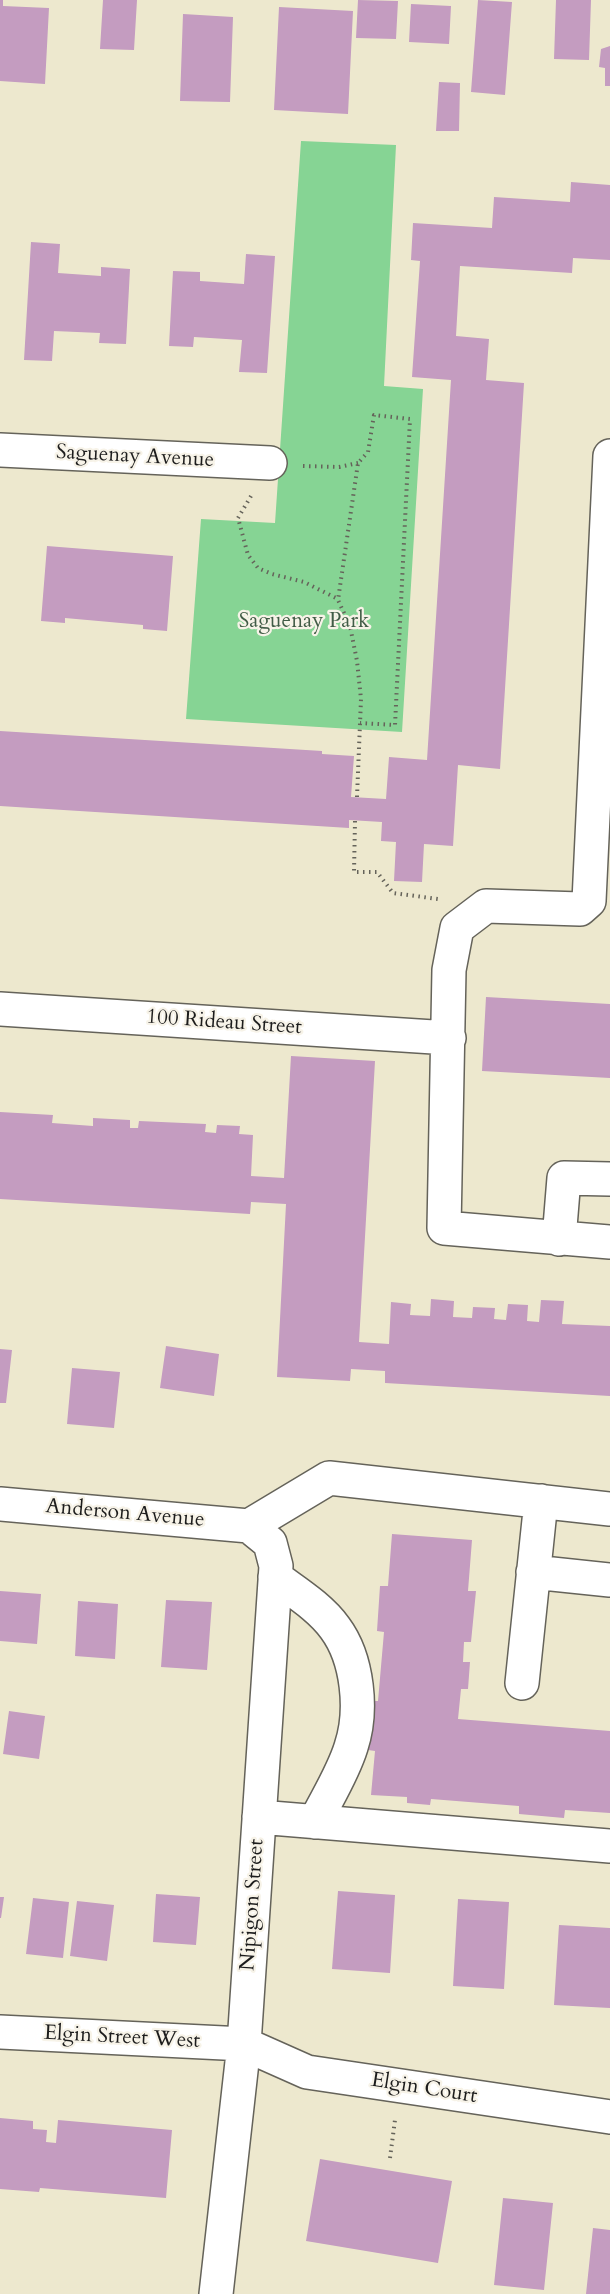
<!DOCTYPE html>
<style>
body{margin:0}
canvas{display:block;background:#ede8ce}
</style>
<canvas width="610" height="2294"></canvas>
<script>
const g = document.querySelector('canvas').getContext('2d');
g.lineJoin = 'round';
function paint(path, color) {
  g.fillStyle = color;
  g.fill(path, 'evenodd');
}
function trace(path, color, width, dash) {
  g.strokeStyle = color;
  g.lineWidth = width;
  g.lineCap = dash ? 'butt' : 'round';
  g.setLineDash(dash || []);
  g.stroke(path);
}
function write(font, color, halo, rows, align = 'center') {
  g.font = font + ' Cardo,serif';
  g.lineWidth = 4.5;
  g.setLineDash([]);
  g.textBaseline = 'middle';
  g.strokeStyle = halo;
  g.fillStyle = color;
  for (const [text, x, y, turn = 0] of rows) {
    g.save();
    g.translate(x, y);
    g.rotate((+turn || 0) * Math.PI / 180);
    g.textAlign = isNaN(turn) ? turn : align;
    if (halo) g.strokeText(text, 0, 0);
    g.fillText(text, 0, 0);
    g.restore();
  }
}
const green = new Path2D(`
 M301,141L396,145L384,386L423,389L402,732L186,719L201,519L275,523Z`);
const building = new Path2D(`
 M0,0H3V6L49,8L45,84L0,81Z
 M103,0H137L134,50L100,49Z
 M358,0L398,1L396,39L356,38Z
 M478,0L512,2L505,95L471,92Z
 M556,0H591L589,60L554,59Z
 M411,4L451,6L449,44L409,42Z
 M279,7L353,11L348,114L274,110Z
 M183,14L233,17L230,102L180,101Z
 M610,46V86H605V68L599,67L601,49Z
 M439,82L460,83L459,131H436Z
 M571,182L610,185V260L573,258L572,273L460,266L456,336L489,339L486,380L524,383L500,769L458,765L453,846L424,844L422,882L394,881L396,842L381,841L382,822L349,820V828L0,806V731L322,751V754L354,756L351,797L386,799L389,757L427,760L451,380L412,377L420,261L411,260L413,223L492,228L494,197L570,202Z
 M31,242L60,244L58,273L101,276V267L130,269L126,344L99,343L100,333L54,331L52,361L24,360Z
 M246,254L275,256L267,373L239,372L242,340L194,337L193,347L169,346L173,271L200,272V281L244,284Z
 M47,546L173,556L167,631L143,629V625L65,618V623L41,621Z
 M486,997L610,1004V1078L482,1071Z
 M291,1056L375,1061L359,1342L389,1344L391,1302L411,1304L410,1315L430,1316L431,1299L454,1301L453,1317L472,1318L473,1307L495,1308L494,1319L506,1320L508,1304L528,1305L527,1321L539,1322L541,1300L564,1301L562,1324L610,1326V1396L385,1383V1371L351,1369L350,1381L277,1377L286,1204L251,1202L250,1214L0,1199V1112L53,1115L52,1123L93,1126V1118L130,1120V1128H138L139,1121L206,1124L205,1132L216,1133L217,1125L240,1126L239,1134L253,1135L251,1176L284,1178Z
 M166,1346L219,1354L214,1396L160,1388Z
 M0,1349L12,1350L6,1403H0Z
 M72,1368L120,1372L114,1428L67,1424Z
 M392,1534L472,1540L468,1591H476L471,1642H464L463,1662H470L468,1689H461L458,1719L610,1731V1813L565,1810L564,1818L519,1814V1806L431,1799L430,1805L407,1803V1797L371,1795L375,1751L368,1750L372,1701H378L384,1632L377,1631L380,1586H388Z
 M0,1591L41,1594L37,1644L0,1641Z
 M166,1600L212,1602L207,1670L161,1667Z
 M78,1601L118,1604L115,1659L75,1656Z
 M9,1711L45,1716L39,1759L3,1754Z
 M338,1891L395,1895L390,1973L332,1969Z
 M156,1894L200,1897L196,1945L153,1942Z
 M0,1897H4L1,1918H0Z
 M33,1898L69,1902L63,1958L26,1954Z
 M458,1899L509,1902L504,1989L453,1986Z
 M77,1901L114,1905L107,1961L70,1956Z
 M559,1925L610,1928V2008L554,2005Z
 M0,2118L33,2121V2129L47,2130L46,2142L56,2143L58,2120L172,2130L166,2198L40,2188L39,2192L0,2189Z
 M320,2159L452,2181L438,2263L306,2241Z
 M503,2198L553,2203L544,2290L494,2285Z
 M593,2228L610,2230V2294H586Z`);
const path = new Path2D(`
 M303,466L339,467L358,463
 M251,496L238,518L248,555L258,568L272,574L304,582L338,599
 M357,797L361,699L357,661L350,626L338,600L358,463L368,452L374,415L410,419L395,725L360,723
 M355,821L354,872H377L393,893L438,899
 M390,2158L395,2120`);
const minor = new Path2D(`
 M0,450L270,463
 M610,456L589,901L580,909L486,906L457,928L449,970L444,1228L610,1242
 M0,1009L449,1038
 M559,1239L564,1178L610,1179
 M0,1504L249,1526
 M249,1526L329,1478L610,1509
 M533,1572L610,1580
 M275,1577C295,1592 320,1607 335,1628C358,1659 363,1711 351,1747C343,1773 327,1798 315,1822
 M522,1683L541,1501
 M259,1817L610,1846
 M0,2032L244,2044L307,2072L610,2117
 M216,2294L244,2044L276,1566L270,1543L249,1526`);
const streetNames = [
 ["Saguenay Avenue",135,457,3],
 ["100 Rideau Street",224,1023,4],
 ["Anderson Avenue",125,1514,5],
 ["Nipigon Street",253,1905,-86],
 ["Elgin Street West",122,2038,3],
 ["Elgin Court",424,2089,9]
];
const parkNames = [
 ["Saguenay Park",304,622]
];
paint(green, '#86d494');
paint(building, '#c49cc0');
trace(minor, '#65635a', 36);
trace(path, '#65635a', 4, [1.5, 4.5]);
trace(minor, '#fff', 33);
write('21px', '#1c1c1c', '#f7f3e8', streetNames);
write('21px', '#415c46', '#f7f3e8', parkNames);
</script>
